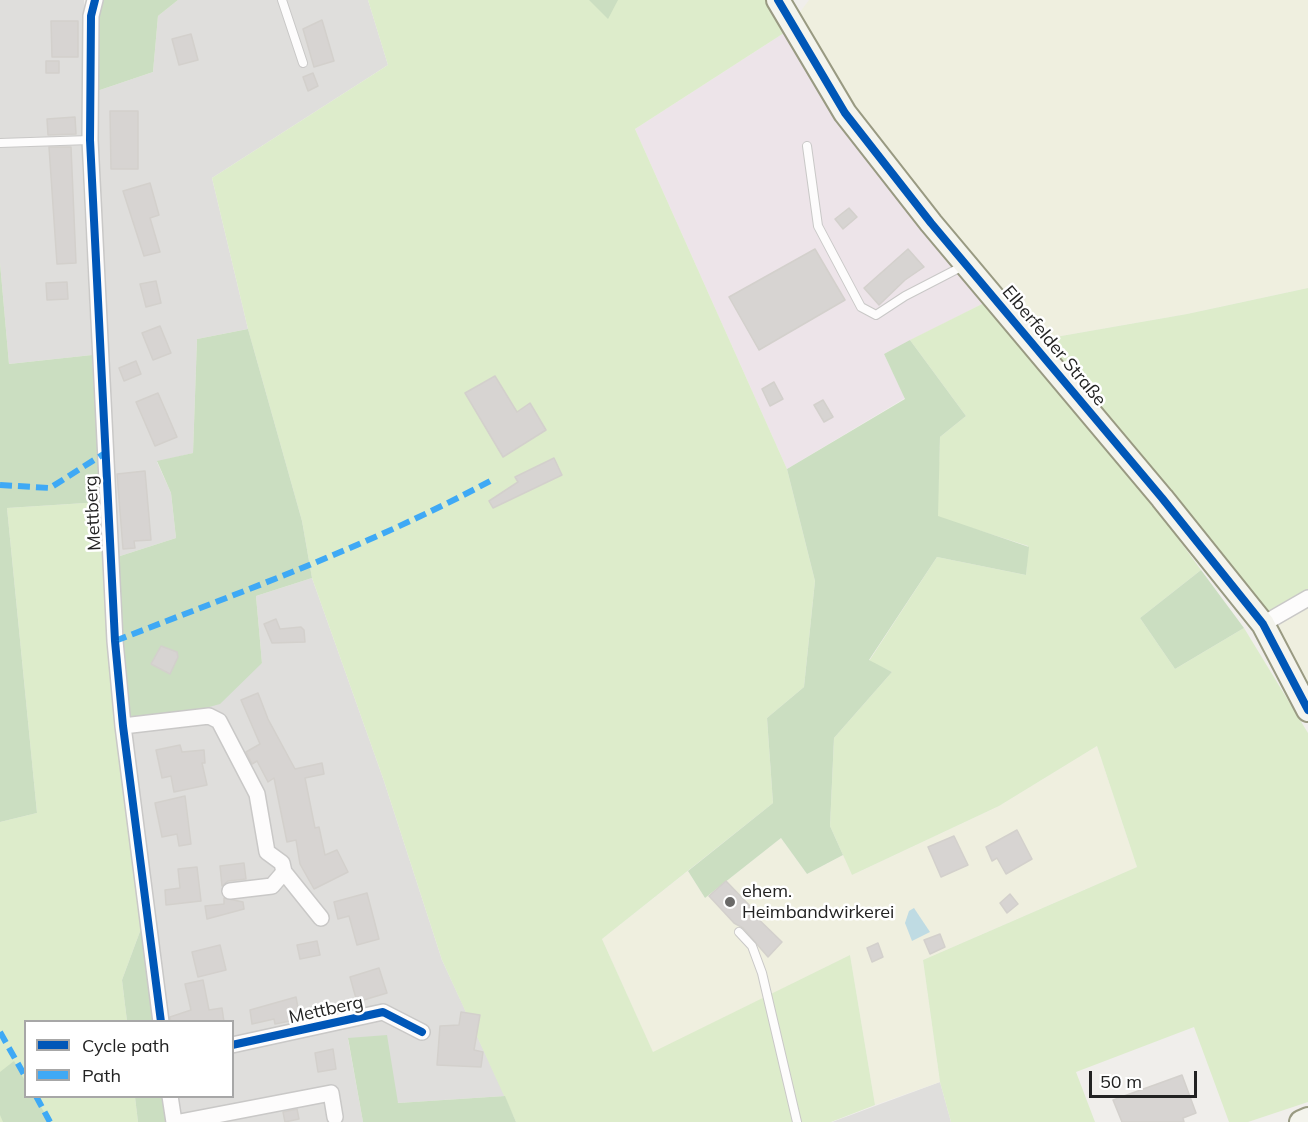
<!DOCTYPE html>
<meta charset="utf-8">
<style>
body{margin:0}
#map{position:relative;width:1308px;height:1122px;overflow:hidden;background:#f0eeeb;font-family:Mulish,sans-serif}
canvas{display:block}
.legend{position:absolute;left:24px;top:1020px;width:210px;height:78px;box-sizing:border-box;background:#fff;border:2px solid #a7a7a7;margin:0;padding:8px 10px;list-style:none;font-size:18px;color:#222}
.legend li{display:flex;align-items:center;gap:12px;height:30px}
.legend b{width:30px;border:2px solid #a7a7a7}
.scale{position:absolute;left:1089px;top:1071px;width:108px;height:27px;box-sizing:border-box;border:3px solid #222;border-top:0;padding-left:8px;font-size:18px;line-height:21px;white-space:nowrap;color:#222;-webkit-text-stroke:4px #fff;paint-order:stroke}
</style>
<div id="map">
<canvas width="1308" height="1122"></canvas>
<ul class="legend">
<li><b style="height:8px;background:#0057b8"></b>Cycle path</li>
<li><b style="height:8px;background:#3fa9f5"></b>Path</li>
</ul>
<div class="scale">50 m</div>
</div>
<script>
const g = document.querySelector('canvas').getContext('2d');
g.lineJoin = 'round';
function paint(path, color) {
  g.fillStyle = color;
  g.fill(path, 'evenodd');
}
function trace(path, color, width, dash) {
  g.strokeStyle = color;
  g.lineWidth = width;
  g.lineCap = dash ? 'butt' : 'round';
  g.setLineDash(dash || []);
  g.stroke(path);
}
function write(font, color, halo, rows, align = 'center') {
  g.font = font + ' Mulish,sans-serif';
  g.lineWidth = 5;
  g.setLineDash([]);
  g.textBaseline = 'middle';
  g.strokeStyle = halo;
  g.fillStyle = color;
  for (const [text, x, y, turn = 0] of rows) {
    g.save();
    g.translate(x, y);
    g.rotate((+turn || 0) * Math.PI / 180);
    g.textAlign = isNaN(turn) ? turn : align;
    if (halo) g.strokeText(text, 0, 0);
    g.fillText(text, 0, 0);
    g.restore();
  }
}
const residential = new Path2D(`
 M0,0H84L86,25L82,160L92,355L9,364L0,263Z
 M178,0H368L388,65L212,178L248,329L197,339L193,453L157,462L171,493L176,538L117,557L98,223L97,91L153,72L158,16Z
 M312,578L384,781L442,960L505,1096L398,1103L348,1039L363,1122H181L177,1097L232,1096V1022L168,1021L130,729L262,663L256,596Z
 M940,1082L951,1122H832Z`);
const industrial = new Path2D(`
 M787,31L986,302L884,354L905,398L787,469L635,129Z`);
const farmland = new Path2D(`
 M809,0H1308V288L1187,314L1044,339L858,117L797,16Z
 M1308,605V683L1291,650L1273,624Z
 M1097,746L1137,867L923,960L940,1082L875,1105L850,955L653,1053L602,939L688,871L705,898L781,838L807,874L843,855L852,875L999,806Z`);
const grass = new Path2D(`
 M368,0H773L787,31L635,129L787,469L815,581L804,687L767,718L773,803L602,939L653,1052L850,955L875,1105L831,1122H516L442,960L384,781L312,578L302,521L248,329L212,178L388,65Z
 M1308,288V593L1270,613L1044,339L1187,314Z
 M986,302L1145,493L1201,570L1140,618L1175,669L1244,628L1308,733V1102L1248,1122H1229L1194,1027L1076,1072L1095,1122H951L940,1082L923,960L1137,867L1097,746L999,806L852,875L830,826L834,738L892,672L869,661L937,557L1026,575L1028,546L937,517L940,437L966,416L910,340Z
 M101,502L109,641L142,926L122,980L127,1021L26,1022V1096L135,1097L138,1122H0V822L37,813L7,508Z`);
const forest = new Path2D(`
 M99,0H178L158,16L153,72L97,91V9Z
 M589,0H618L608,19Z
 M0,263L9,364L92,355L101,502L7,508L37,813L0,822Z
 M248,329L302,521L312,578L256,596L262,663L220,704L130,729L117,557L176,538L171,493L157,461L193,453L197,339Z
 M910,340L966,416L940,437L938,516L1029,547L1026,575L937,557L869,660L892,672L834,738L830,826L843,855L807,874L781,838L705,898L688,871L773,803L767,718L804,687L815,581L787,469L905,399L884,354Z
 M1201,570L1244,628L1175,669L1140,618Z
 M142,926L154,1021H127L122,980Z
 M387,1035L398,1103L505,1096L516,1122H363L348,1038Z
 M14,1061L25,1081L26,1096L35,1097L50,1122H3L0,1115V1072Z
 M135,1097H164L167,1122H138Z`);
const water = new Path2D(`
 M914,908L930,932L912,941L905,923L909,911Z`);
const building = new Path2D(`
 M322,20L334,61L314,67L303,29Z
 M51,21H78V57H52Z
 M191,34L198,60L179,65L172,39Z
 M46,61H59V73H46Z
 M313,73L318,86L308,91L303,77Z
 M110,111H138V169H111Z
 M75,117L76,134L48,135L47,119Z
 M49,147H71L76,263L57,264Z
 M150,183L159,215L150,218L160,252L144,256L123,191Z
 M849,208L857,217L843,229L835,219Z
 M815,249L845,300L759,350L729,297Z
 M908,249L924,267L905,280L879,305L864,288Z
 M156,281L161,303L146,307L140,284Z
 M67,282L68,299L47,300L46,283Z
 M160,326L171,353L153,360L142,333Z
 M136,361L141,374L124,381L119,368Z
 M495,376L517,412L530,403L546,430L503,457L465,393Z
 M774,382L783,399L770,406L762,389Z
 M158,393L177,437L155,446L136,402Z
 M823,400L833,417L824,422L814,405Z
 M554,458L562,475L493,508L489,501L518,482L515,477Z
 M145,471L151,540L134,541L135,548L123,549L117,474Z
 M276,619L280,629L301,627L304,630L305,642L272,643L264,624Z
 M161,646L177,652L178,657L170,674L151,664Z
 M258,693L268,719L295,769L322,763L324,774L305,778L315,828L319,827L325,855L337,850L348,872L314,889L300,864L296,840L287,842L274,778L268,782L257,761L252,764L246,752L260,744L241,700Z
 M180,745L182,752L204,750L205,763H202L207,785L174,792L171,776L162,778L156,750Z
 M185,796L191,844L179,846L177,834L162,837L155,803Z
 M1017,830L1032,859L1006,874L997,858L992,861L986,847Z
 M954,836L968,865L941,877L928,847Z
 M244,863L246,879L228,881L222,886L220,866Z
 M197,867L201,901L166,905L165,890L180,888L178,869Z
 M726,881L751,907L748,909L782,942L768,957L743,928L734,923L709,896Z
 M367,893L379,939L357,945L349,916L338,919L334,902Z
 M1010,894L1018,904L1007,913L1000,903Z
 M224,898L243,902L244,909L207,919L205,906L224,904Z
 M940,934L945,947L930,954L924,940Z
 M317,941L320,955L300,959L297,945Z
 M878,943L883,957L872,962L867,948Z
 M220,945L226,970L198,977L192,952Z
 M379,968L387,993L357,1002L350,977Z
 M203,980L209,1010L222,1008L224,1022H171L170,1017L191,1010L185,984Z
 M296,997L300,1019L275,1024L274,1019L252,1024L250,1010Z
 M461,1012L480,1015L474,1050L483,1052L481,1067L437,1065L440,1026L459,1025Z
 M333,1049L336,1069L318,1072L315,1053Z
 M1182,1075L1196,1113L1183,1118L1184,1122H1122L1113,1100Z
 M297,1109L299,1119L285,1122L283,1112Z`);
const service = new Path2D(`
 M282,0L303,63
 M0,143L90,140
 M807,146L818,226L861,307L876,315L905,296L965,265
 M739,932L752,946L762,973L797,1122`);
const minor = new Path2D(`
 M95,0L91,16L90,140L115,641L123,726L161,1022
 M1263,624L1308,598
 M123,726L209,716L219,721L257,794L267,852L282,863L284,872L272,886L230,891
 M284,872L321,918
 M232,1045L383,1012L422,1032
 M170,1096L174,1122
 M180,1122L331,1093L335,1117`);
const secondary = new Path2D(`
 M778,0L845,113L931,223L1162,498L1263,624L1308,710
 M1301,1122L1308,1119`);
const quiet = new Path2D(`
 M0,485L50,488L105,453
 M115,641C243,591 372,545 492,480
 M0,1032L26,1078
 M36,1096L50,1122`);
const cycleway = new Path2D(`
 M95,0L91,16L90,140L115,641L123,726L161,1022
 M778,0L845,113L931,223L1162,498L1263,624L1308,710
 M232,1045L383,1012L422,1032`);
const markers = [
 [730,902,6,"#6a6968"]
];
const streetNames = [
 ["Elberfelder Straße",1054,346,50],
 ["Mettberg",93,513,-93],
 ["Mettberg",326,1010,-12]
];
const poiNames = [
 ["ehem.",742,892],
 ["Heimbandwirkerei",742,913]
];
paint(residential, '#dfdedc');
paint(industrial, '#ede4e9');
paint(farmland, '#efefdf');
paint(grass, '#ddeccb');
paint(forest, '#cbdec1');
paint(water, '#bfdbe3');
paint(building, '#d7d4d2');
trace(building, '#d3d0cc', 1.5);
trace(service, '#c9c8c7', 10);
trace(minor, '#c9c8c7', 18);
trace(secondary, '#999a82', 26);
trace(service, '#fdfcfc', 8);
trace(minor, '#fdfcfc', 15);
trace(secondary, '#f4f4ed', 22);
trace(quiet, '#3fa9f5', 6, [12, 6]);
trace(cycleway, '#0057b8', 8);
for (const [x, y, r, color] of markers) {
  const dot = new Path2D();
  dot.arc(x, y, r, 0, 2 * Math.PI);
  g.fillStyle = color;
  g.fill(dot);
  trace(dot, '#fff', 2);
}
write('18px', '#222', '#fff', streetNames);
write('18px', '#222', '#fff', poiNames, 'left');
</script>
